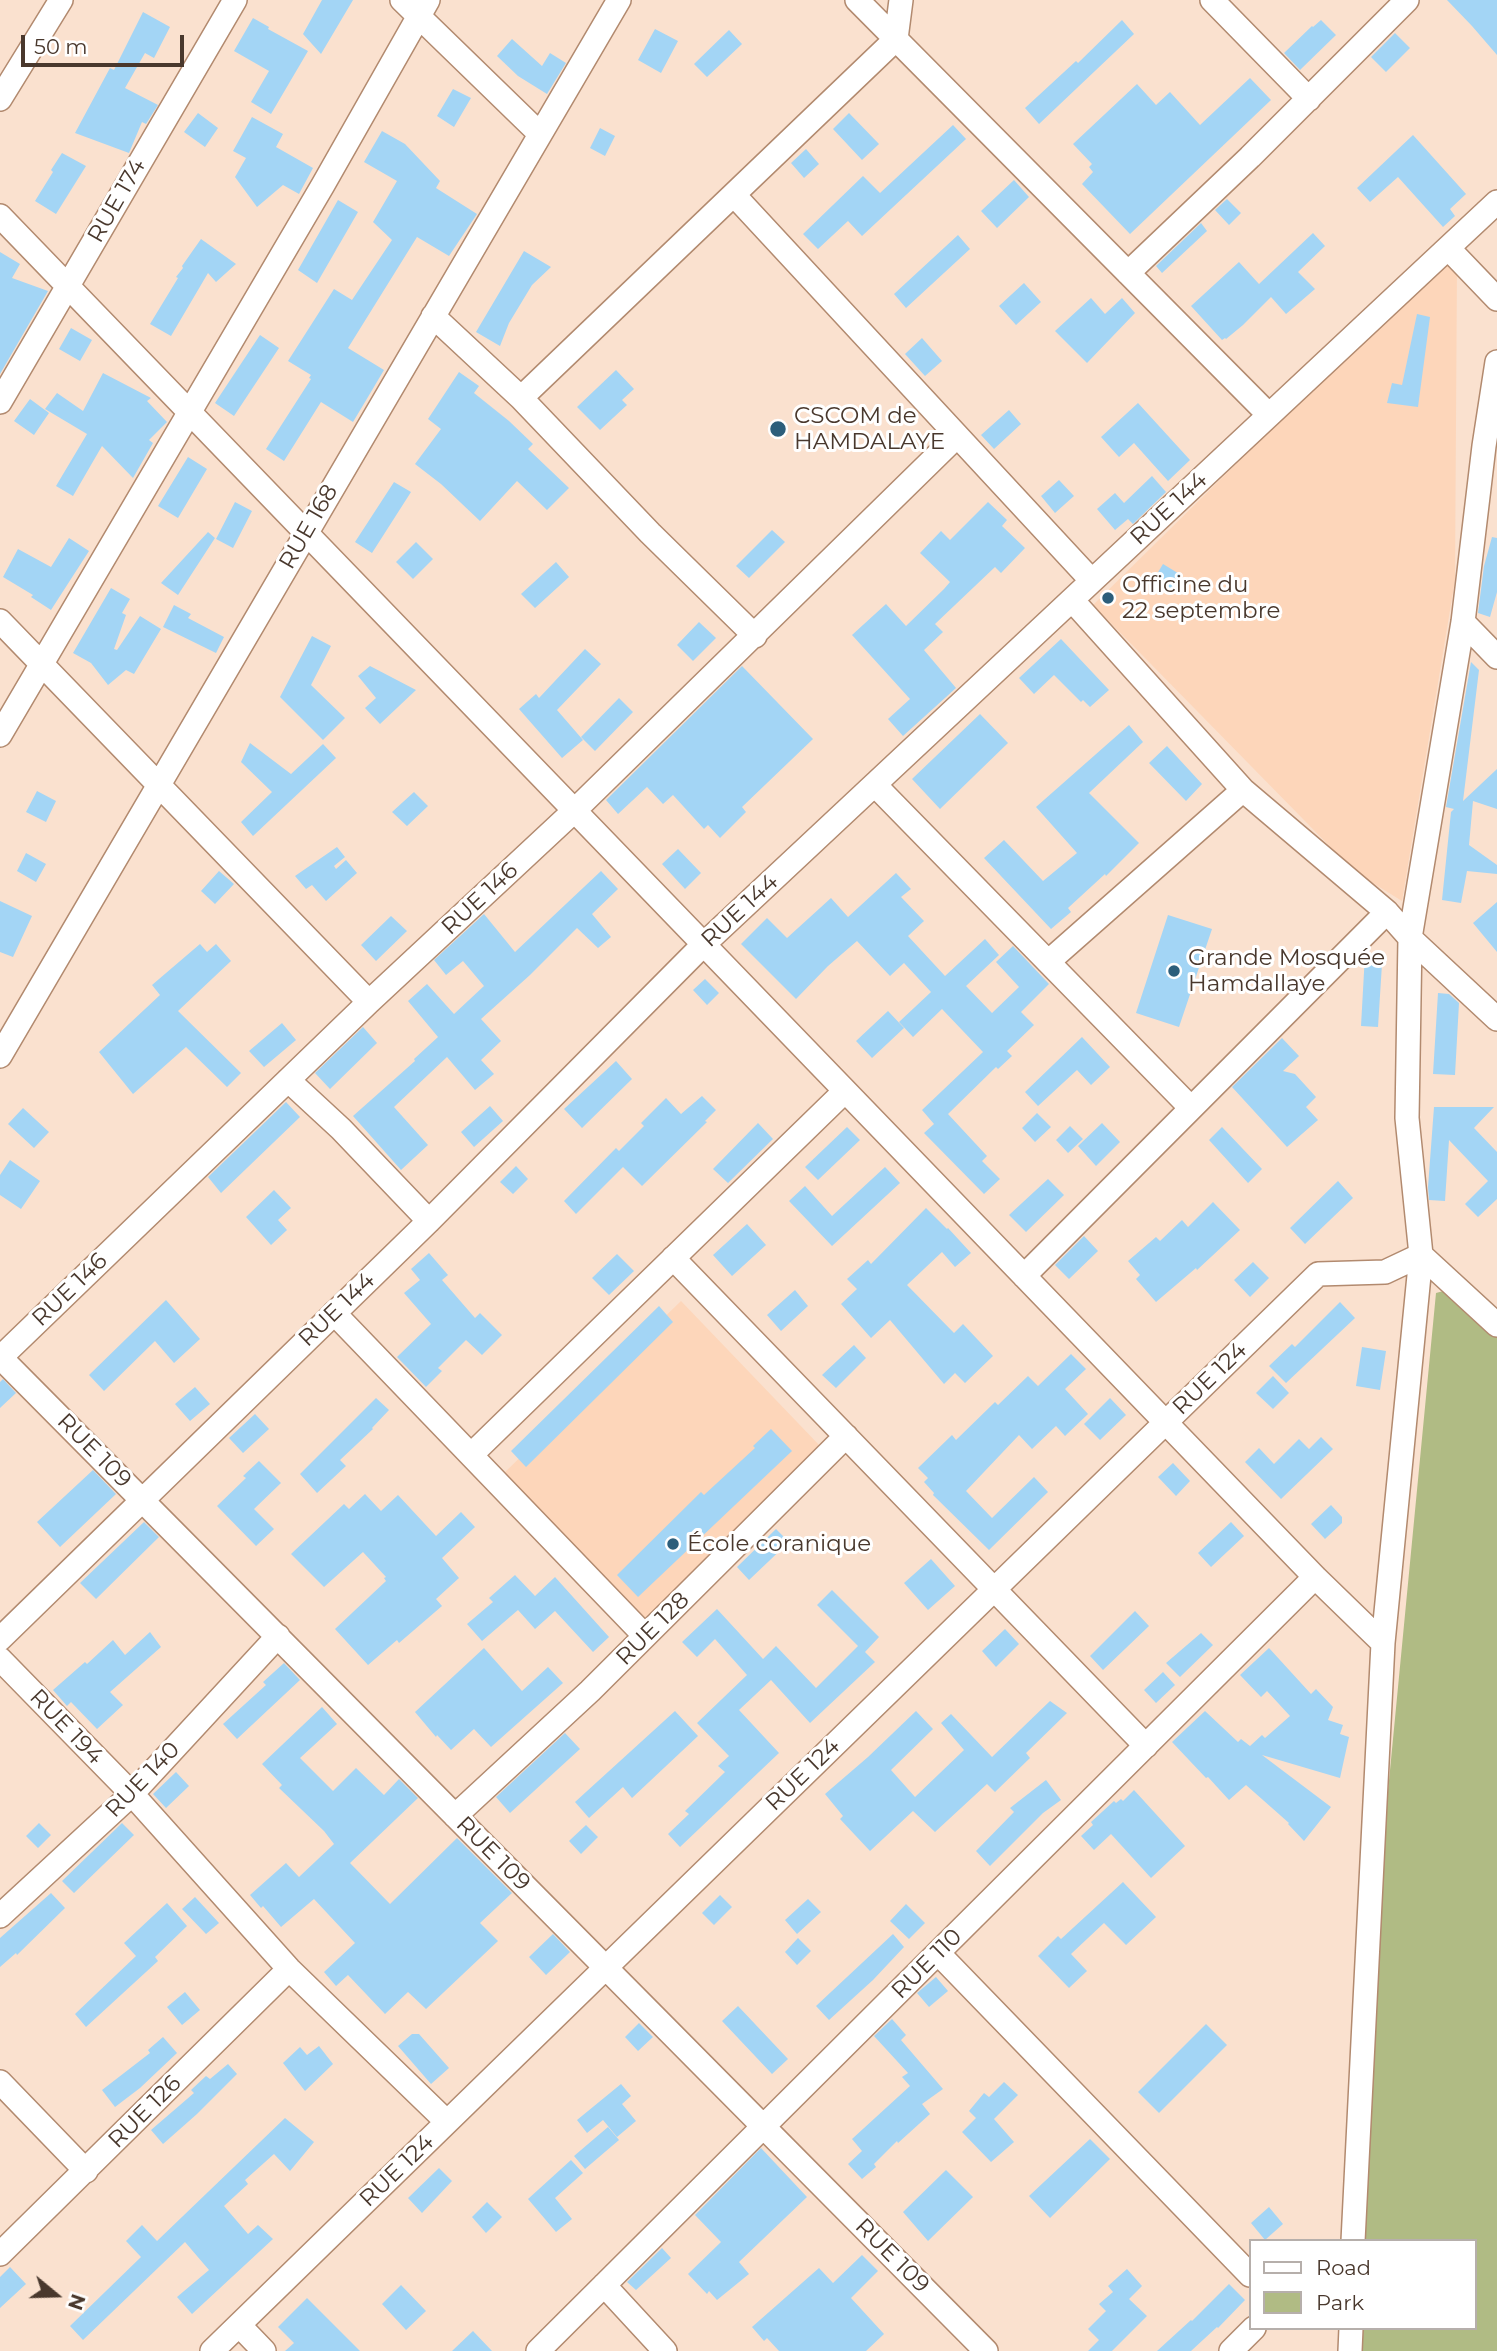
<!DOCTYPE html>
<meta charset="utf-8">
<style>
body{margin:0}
#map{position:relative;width:1497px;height:2351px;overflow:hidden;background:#fae1cf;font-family:Montserrat,sans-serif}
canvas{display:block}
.legend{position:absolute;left:1249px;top:2239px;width:228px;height:91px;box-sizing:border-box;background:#fff;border:2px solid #b6afab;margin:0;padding:9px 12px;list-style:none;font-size:21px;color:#49382d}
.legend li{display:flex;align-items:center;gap:14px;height:35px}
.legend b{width:35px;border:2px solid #b6afab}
.north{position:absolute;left:21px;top:2260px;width:70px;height:70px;-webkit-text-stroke:5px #fff;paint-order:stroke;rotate:109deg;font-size:19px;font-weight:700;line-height:28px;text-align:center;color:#49382d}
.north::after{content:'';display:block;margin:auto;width:24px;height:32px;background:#49382d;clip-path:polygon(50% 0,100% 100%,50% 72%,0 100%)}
.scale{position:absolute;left:21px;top:35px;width:163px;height:32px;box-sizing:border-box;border:4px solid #49382d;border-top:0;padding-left:9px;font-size:21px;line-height:24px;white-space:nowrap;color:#49382d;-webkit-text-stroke:5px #fff;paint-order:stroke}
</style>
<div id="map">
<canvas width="1497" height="2351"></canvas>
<ul class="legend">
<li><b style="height:9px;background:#fff"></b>Road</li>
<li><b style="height:19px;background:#b0bb84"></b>Park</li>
</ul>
<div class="north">N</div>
<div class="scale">50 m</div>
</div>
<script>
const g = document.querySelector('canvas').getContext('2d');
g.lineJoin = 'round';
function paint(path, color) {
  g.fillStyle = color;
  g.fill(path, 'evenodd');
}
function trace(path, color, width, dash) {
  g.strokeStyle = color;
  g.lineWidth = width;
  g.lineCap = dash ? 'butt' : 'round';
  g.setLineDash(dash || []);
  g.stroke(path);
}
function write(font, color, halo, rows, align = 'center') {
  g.font = font + ' Montserrat,sans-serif';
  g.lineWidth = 6;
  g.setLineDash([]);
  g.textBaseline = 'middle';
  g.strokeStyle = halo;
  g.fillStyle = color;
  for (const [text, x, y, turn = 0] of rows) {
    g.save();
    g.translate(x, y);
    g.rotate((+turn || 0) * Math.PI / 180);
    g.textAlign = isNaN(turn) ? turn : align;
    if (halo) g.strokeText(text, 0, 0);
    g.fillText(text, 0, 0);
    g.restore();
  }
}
const built = new Path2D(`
 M1443,260L1457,265L1455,580L1402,901L1355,872L1093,605Z
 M681,1301L821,1447L642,1621L502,1475Z`);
const green = new Path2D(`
 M1451,1289L1497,1337V2351H1360L1361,2328H1474V2241H1364L1377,1905L1436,1293Z`);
const building = new Path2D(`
 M322,0H353L321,54L303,34Z
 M1447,0H1497V55L1472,26Z
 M143,12L170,27L154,58L145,53L125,88L158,105L146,124L142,122L129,153L75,133L110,68L114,70Z
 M253,18L269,27L268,29L308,51L271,114L251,102L269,71L234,51Z
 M1122,20L1134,34L1039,124L1025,108L1076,61L1078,63Z
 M1321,20L1336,35L1300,70L1284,53L1312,26L1313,27Z
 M655,29L678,41L661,73L638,60Z
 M729,30L742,44L707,77L694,64Z
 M1395,33L1410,48L1386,72L1371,57Z
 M512,39L542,66L550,53L566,63L547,94L518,76L497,56Z
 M1250,78L1271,100L1130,234L1082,184L1093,172L1089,167L1092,164L1073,144L1137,84L1156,105L1170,92L1200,125Z
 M453,89L471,98L454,127L437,116Z
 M198,113L218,128L205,147L184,132Z
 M849,113L879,144L862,160L833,129Z
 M252,117L283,134L276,147L313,168L299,194L283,185L257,207L235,177L246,158L233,151Z
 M953,125L966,139L862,236L848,221L818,249L803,234L863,176L880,193Z
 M600,128L615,136L605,156L590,148Z
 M382,131L405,144L440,181L436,188L477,214L449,256L417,237L348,348L384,370L365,402L353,422L321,402L284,461L266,449L311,379L309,378L311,375L288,361L334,289L352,300L392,240L373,222L397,181L364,162Z
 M1413,135L1466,194L1450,209L1455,216L1443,227L1398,177L1370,202L1357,188Z
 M806,149L819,164L804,178L791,163Z
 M62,153L86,166L56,214L35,201L53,172L51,170Z
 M1014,180L1029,197L997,228L981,211Z
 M1227,199L1241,213L1229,225L1215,210Z
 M338,200L358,212L317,283L298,270Z
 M1201,223L1207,231L1162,273L1156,266Z
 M1313,233L1325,246L1298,272L1315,289L1286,314L1271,297L1243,325L1226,339L1225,338L1222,340L1191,306L1239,262L1259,284Z
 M958,235L970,249L906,308L894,294Z
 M201,239L236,264L216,282L208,273L171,336L150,324L178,278L176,277L183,268L182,266Z
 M524,251L551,267L532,285L509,323L500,346L476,332Z
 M0,252L20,264L12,278L48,291L0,374Z
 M1024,283L1041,302L1016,325L999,306Z
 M1091,298L1105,314L1122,298L1135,313L1087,363L1055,331Z
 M1417,314L1430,317L1418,407L1387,403L1392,383L1402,385Z
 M71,328L92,340L80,361L59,349Z
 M260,335L279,348L234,416L215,403Z
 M922,338L942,361L925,376L905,354Z
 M616,370L634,389L622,400L627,405L600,430L577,407Z
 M459,372L479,386L474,393L509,421L533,444L528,449L569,488L547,510L517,481L480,521L441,484L415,464L441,429L428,419Z
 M103,373L151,398L147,401L167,422L149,440L153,443L133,478L102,446L73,496L56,486L87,434L45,409L57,393L83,411Z
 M30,399L49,413L34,435L14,421Z
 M1138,403L1190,460L1168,481L1134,443L1119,457L1101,437Z
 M1009,410L1021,424L994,449L981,435Z
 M188,457L207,469L178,518L158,506Z
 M1152,476L1166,492L1133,524L1128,519L1115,530L1097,509L1115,493L1124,503Z
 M1059,480L1074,496L1055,513L1041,496Z
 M394,482L411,492L372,553L355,542Z
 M235,502L252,511L233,548L216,539Z
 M988,502L1007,520L1002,526L1025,548L1001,573L995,567L935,624L943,632L924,650L956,688L903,736L888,719L910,699L852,635L886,604L906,626L944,589L950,582L920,553L941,531L950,540Z
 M772,530L785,542L749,578L736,566Z
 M208,532L215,538L178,595L161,583Z
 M1492,537L1497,538V592L1490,617L1478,613L1484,566Z
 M69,538L89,551L51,610L31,597L33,595L3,577L18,549L51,567Z
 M416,542L433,559L413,579L396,562Z
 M556,562L569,577L535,608L521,594Z
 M1163,564L1181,575L1172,590L1154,579Z
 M111,588L130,599L122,613L126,615L114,649L117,650L140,616L161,629L134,674L126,670L108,685L91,663L73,653Z
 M174,605L191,614L188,618L224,637L216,653L163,627Z
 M699,622L716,638L693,661L677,645Z
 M312,636L331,646L311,685L345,718L323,740L280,697Z
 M1061,639L1109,690L1090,707L1083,700L1081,702L1054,675L1034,694L1019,678Z
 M585,649L601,664L557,710L583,740L562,758L519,709L536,694L539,698Z
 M1471,662L1479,670L1463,801L1497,769V809L1473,801L1469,845L1497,865V874L1467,871L1461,903L1442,900L1451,812L1454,809L1446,807Z
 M370,666L416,690L380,724L365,708L376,698L358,676Z
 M742,666L813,739L742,807L746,812L720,838L708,825L704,829L673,795L663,804L647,787L618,814L606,800Z
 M619,698L633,712L595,751L581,737Z
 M980,714L1008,743L940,809L912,779Z
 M1129,725L1143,742L1089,793L1139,843L1106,876L1105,874L1068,908L1071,912L1051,929L984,858L1004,840L1043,881L1077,853L1036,807Z
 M250,743L291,774L323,744L336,758L253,836L241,822L272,792L241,762Z
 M1167,746L1202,784L1186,801L1149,763Z
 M37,791L56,801L46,822L26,812Z
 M414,792L428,806L407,826L392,812Z
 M337,847L345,857L334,866L336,869L346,860L357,873L326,901L312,885L306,889L295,876Z
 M678,849L701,873L685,889L662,864Z
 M26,853L46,864L36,882L17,871Z
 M219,871L234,884L215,904L201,891Z
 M601,871L618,889L592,914L611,937L598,948L577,928L530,975L481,1019L501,1041L481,1060L494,1074L475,1090L447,1057L394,1107L428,1145L401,1170L353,1116L415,1061L414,1059L438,1037L408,1001L427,984L454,1014L484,986L463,961L446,975L434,960L484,914L515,952Z
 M896,873L911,889L901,897L924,921L908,936L945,976L985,939L999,955L966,986L992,1013L1019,987L996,962L1013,946L1049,984L1021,1012L1034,1025L1007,1051L1012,1056L998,1069L996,1067L948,1114L987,1156L982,1161L1000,1179L984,1194L924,1133L934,1124L922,1110L983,1052L942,1009L913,1037L899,1022L931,992L904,963L890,976L857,941L828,966L796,999L741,944L767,918L787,938L831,898L848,917Z
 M0,901L32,916L13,957L0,952Z
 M1497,902V952L1473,923Z
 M1168,915L1212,929L1179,1027L1136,1013Z
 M391,916L407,931L376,961L361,945Z
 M200,944L207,952L216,944L231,961L178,1011L241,1073L227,1087L186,1047L133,1094L99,1052L160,995L152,985Z
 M1368,951L1382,964L1378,1027L1361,1026L1365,954Z
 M705,979L719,993L707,1005L693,990Z
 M1438,993L1449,994L1459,1003L1455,1075L1433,1074Z
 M888,1011L904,1028L872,1058L856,1041Z
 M282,1023L296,1040L264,1067L249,1051Z
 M363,1027L377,1043L330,1089L315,1073Z
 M1082,1037L1110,1067L1091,1085L1077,1070L1038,1106L1025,1092Z
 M1282,1038L1299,1056L1283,1071L1295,1074L1316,1097L1306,1107L1318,1120L1287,1147L1232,1087Z
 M616,1061L632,1079L582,1128L564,1109Z
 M702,1096L716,1110L705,1121L707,1122L642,1186L623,1167L576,1214L564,1201L616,1148L619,1151L644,1126L641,1123L666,1098L681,1114Z
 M286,1102L300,1117L221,1193L208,1177Z
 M490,1106L503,1121L474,1147L461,1132Z
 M1434,1107H1494L1474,1128L1497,1152V1199L1478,1217L1465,1204L1488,1181L1449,1140L1445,1201L1429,1200L1428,1187Z
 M23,1108L49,1132L34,1148L8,1124Z
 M1037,1113L1051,1127L1035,1142L1022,1128Z
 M758,1123L773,1139L728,1183L713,1169Z
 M1102,1123L1120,1142L1096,1166L1078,1146Z
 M1070,1126L1083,1139L1068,1153L1056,1140Z
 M847,1127L860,1140L818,1180L805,1167Z
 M1222,1127L1262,1169L1248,1183L1209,1140Z
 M10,1160L40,1181L21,1209L0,1195V1175Z
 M516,1166L528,1179L513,1194L500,1182Z
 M885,1167L900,1183L832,1246L789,1201L805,1186L832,1216Z
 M1048,1179L1064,1195L1026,1232L1009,1215Z
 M1338,1181L1353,1198L1305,1244L1290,1228Z
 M274,1190L291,1208L278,1220L287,1230L271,1245L246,1217Z
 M1213,1202L1240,1230L1197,1270L1196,1268L1156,1302L1136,1279L1140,1275L1128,1261L1156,1237L1160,1241L1182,1220L1188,1227Z
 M926,1208L947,1229L948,1228L971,1253L955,1267L942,1252L907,1285L954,1333L963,1324L993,1356L965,1383L955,1373L944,1384L890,1320L871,1338L841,1304L857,1289L847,1279L868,1260L871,1264Z
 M747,1224L766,1245L732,1276L713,1255Z
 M1084,1236L1098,1251L1069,1279L1055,1265Z
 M429,1253L448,1275L442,1280L475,1318L480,1313L502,1335L482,1355L466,1340L438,1368L442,1371L426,1387L397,1357L431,1324L404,1293L420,1280L411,1269Z
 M617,1254L634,1271L609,1295L592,1278Z
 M1253,1262L1269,1278L1250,1297L1234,1280Z
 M795,1290L808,1306L781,1331L767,1315Z
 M166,1300L200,1339L174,1363L155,1341L104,1391L89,1375Z
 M1340,1302L1355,1318L1286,1383L1269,1366L1292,1344L1295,1347Z
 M659,1306L673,1322L526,1467L511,1451Z
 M854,1345L866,1358L836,1388L822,1375Z
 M1362,1347L1386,1351L1380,1390L1356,1386Z
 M1071,1354L1086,1369L1065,1389L1088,1414L1065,1436L1056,1426L1032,1449L1019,1435L966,1491L992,1518L1034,1477L1048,1492L989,1550L933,1495L934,1493L924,1482L928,1478L918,1468L952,1435L956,1440L995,1402L998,1405L1028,1376L1038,1386Z
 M1273,1376L1289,1393L1273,1409L1256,1393Z
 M3,1379L16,1393L0,1408V1382Z
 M195,1387L210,1404L190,1421L175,1404Z
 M376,1398L389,1410L372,1428L373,1429L340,1460L346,1466L317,1493L300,1474Z
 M1110,1398L1126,1415L1100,1440L1084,1424Z
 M255,1414L269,1429L243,1453L229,1438Z
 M771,1429L792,1451L638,1597L617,1575L701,1492L704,1495L755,1448L753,1446Z
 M1321,1437L1333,1449L1281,1499L1245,1462L1259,1448L1274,1464L1299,1439L1309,1449Z
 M259,1461L281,1483L254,1509L274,1529L256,1546L217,1506L246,1478L243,1476Z
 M1173,1463L1190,1481L1176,1496L1158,1477Z
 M93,1470L116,1494L60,1547L37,1522Z
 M365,1494L381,1511L398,1495L436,1536L461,1512L475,1527L442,1558L459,1578L436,1599L442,1606L399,1643L397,1640L368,1665L335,1629L386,1581L384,1578L386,1577L363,1552L324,1587L291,1554L344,1504L349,1509Z
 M1331,1505L1342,1517V1523L1325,1539L1311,1524Z
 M144,1522L159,1537L96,1599L80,1583Z
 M1231,1522L1244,1536L1211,1567L1198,1553Z
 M776,1529L789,1542L749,1580L737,1567Z
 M931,1559L955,1586L928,1610L904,1583Z
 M515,1575L535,1596L555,1577L609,1637L593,1652L555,1611L535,1629L518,1610L482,1641L467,1624L493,1602L489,1598Z
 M832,1590L879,1637L865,1652L875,1662L810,1723L771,1680L739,1710L779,1753L680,1847L668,1834L689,1814L685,1811L725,1772L718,1766L729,1756L697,1723L747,1675L715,1639L697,1657L682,1642L717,1609L763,1659L776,1646L816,1688L858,1646L817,1605Z
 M1135,1611L1149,1626L1103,1670L1090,1656Z
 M1005,1629L1019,1644L996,1667L982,1651Z
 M150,1632L161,1647L110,1692L123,1705L97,1729L71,1702L67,1706L53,1690L85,1662L87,1664L113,1640L125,1655Z
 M1201,1633L1213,1645L1180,1677L1166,1663Z
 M484,1648L522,1691L548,1667L563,1683L491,1747L474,1729L451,1750L437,1735L436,1737L415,1712Z
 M1269,1648L1311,1694L1316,1689L1333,1707L1328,1720L1343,1725L1340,1734L1349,1737L1340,1778L1262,1755L1331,1807L1304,1841L1288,1824L1289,1823L1246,1785L1229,1800L1208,1777L1206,1778L1172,1742L1205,1711L1238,1742L1241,1739L1250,1746L1262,1735L1265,1738L1290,1716L1267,1691L1261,1697L1240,1675Z
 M284,1663L300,1680L237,1739L223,1724L266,1685L263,1682Z
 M1163,1672L1175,1685L1156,1703L1144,1690Z
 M1050,1701L1067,1713L1026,1753L1030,1758L995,1792L987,1784L935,1832L913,1811L870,1851L840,1819L843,1816L825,1794L868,1757L916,1711L933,1729L891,1770L915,1797L964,1750L941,1723L951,1714L992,1757Z
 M322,1707L337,1724L300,1758L333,1791L356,1768L384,1795L399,1779L418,1798L350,1863L390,1904L457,1838L512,1893L480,1923L498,1941L426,2009L408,1992L385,2014L348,1975L336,1986L324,1972L355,1943L314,1899L281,1927L263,1906L261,1908L250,1895L286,1863L299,1877L334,1844L324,1831L279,1788L282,1785L262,1764Z
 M675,1711L698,1736L632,1798L623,1787L589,1818L575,1802Z
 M565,1733L580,1749L510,1813L496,1797Z
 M176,1772L189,1786L166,1808L153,1794Z
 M1046,1780L1061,1800L1043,1813L990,1866L976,1851L1014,1812L1010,1808Z
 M1134,1790L1185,1846L1151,1878L1111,1834L1094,1850L1081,1836L1093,1825L1091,1822L1114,1801L1116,1803L1121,1799L1123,1801Z
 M39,1823L51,1835L38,1848L26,1836Z
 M122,1823L134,1835L74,1893L62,1881Z
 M586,1825L598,1837L581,1854L569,1841Z
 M1123,1882L1156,1917L1126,1945L1104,1923L1071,1954L1087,1971L1069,1988L1038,1956L1058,1936L1061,1939Z
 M51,1893L65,1908L17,1955L16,1953L0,1967V1938Z
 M720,1895L732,1907L714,1925L702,1913Z
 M195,1897L219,1923L206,1934L182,1909Z
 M808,1899L821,1912L797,1934L785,1920Z
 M167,1903L187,1926L155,1957L158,1961L86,2027L75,2014L136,1956L124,1943Z
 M906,1904L925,1923L909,1939L890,1921Z
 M553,1934L570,1952L546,1975L529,1957Z
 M893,1934L904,1947L873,1980L829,2020L816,2006Z
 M798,1938L811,1951L797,1965L785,1952Z
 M936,1977L948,1991L929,2007L917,1993Z
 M185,1992L200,2010L182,2025L167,2007Z
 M738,2006L788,2059L772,2074L722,2021Z
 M892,2019L906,2035L901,2040L943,2089L922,2104L930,2114L898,2143L897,2141L874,2164L876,2167L862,2179L848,2164L862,2151L852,2139L910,2086L902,2077L908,2073L874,2036Z
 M639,2023L653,2037L638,2051L625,2037Z
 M1206,2024L1227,2045L1159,2113L1138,2092Z
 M412,2034H419L449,2068L431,2084L398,2046Z
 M163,2037L177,2053L140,2088L115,2107L102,2090L150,2053L148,2050Z
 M319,2046L333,2064L305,2091L283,2063L300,2047L307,2055Z
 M228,2064L237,2074L197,2114L163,2144L151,2130L194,2093L191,2090L206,2076L210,2079Z
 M1004,2082L1018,2095L994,2119L1014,2142L991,2162L962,2132L976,2118L969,2111L984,2093L989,2097Z
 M621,2084L631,2096L622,2104L636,2121L617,2137L603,2120L587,2133L577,2120Z
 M285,2118L314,2142L290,2171L274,2154L245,2180L248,2184L224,2206L248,2234L258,2225L273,2239L192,2314L177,2297L209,2270L185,2242L83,2340L70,2326L141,2257L126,2241L142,2225L157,2241Z
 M608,2127L619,2140L585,2169L574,2156Z
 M1090,2139L1110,2159L1050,2218L1029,2196Z
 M761,2148L807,2197L739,2262L749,2274L717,2300L709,2291L707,2294L688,2274L721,2242L695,2215Z
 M571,2160L583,2173L555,2198L572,2219L556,2232L528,2199Z
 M439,2168L452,2181L422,2213L408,2198Z
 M946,2170L973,2197L928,2241L903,2212Z
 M487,2202L502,2217L486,2233L472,2217Z
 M1269,2207L1283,2224L1265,2240L1251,2223Z
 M662,2248L671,2258L636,2290L627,2282Z
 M862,2255L878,2271L851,2298L884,2334L866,2351H779L767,2338L764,2341L752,2327L819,2268L833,2283Z
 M10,2267L26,2284L0,2308V2277Z
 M1127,2269L1142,2286L1129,2299L1147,2316L1112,2351H1088L1099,2340L1088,2329L1106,2311L1099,2304L1113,2292L1108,2286Z
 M1229,2284L1245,2300L1218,2328L1217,2327L1191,2351H1157L1191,2320L1192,2321Z
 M401,2285L426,2311L406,2330L382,2304Z
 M307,2298L360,2351H285L294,2343L278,2327Z
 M473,2331L492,2351H452Z`);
const minor = new Path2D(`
 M402,0L540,134
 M857,0L1269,415
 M1212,0L1309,99
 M0,99L61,0
 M734,195L1092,581
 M0,216L1315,1577L1383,1643
 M1448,248L1497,299
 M1128,273L1250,157L1407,0
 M433,316L521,398L650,533L755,636
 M521,398L896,39L901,0
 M0,402L235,0
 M1072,600L1243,790L1387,912L1410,938L1497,1019
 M0,621L369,1002
 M1463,622L1497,657
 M0,735L323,185L428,0
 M875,785L1191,1108
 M1048,962L1243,790
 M0,1056L619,0
 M288,1080L341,1129L429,1221
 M673,1258L1146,1746
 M1024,1276L1387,912
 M334,1313L645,1636
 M0,1357L986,2351
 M0,1358L369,1002L574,811L957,436
 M471,1455L845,1091
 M0,1639L429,1221L704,944L1497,202
 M0,1659L132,1794L289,1969L447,2122
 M455,1816L590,1691L846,1436
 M0,1916L132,1794L278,1636
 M938,1953L1250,2275
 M0,2082L86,2171
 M1353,2241L1383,1643L1421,1255L1407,1118L1410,938L1463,622L1484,446L1497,362
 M0,2254L289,1969
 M604,2285L665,2351
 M239,2325L264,2351
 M212,2351L1318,1274L1385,1272L1421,1255L1497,1325
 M538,2351L1315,1577
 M1231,2351L1254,2328
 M1350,2351L1351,2328`);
const markers = [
 [778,429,9,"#2c5e7b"],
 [1108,598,7,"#2c5e7b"],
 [1174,971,7,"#2c5e7b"],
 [673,1544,7,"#2c5e7b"]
];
const streetNames = [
 ["RUE 174",117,201,-60],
 ["RUE 144",1169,509,-43],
 ["RUE 168",309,527,-60],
 ["RUE 146",480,899,-43],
 ["RUE 144",740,911,-43],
 ["RUE 146",70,1290,-44],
 ["RUE 144",337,1310,-44],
 ["RUE 124",1210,1379,-44],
 ["RUE 109",94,1451,45],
 ["RUE 128",653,1629,-45],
 ["RUE 194",66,1727,46],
 ["RUE 124",803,1775,-44],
 ["RUE 140",143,1780,-46],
 ["RUE 109",493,1854,45],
 ["RUE 110",927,1964,-45],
 ["RUE 126",145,2112,-45],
 ["RUE 124",397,2171,-44],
 ["RUE 109",892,2256,45]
];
const poiNames = [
 ["CSCOM de",794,416],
 ["HAMDALAYE",794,442],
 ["Officine du",1122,585],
 ["22 septembre",1122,611],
 ["Grande Mosquée",1188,958],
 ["Hamdallaye",1188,984],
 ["École coranique",687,1544]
];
paint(built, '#fdd6ba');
paint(green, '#b0bb84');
paint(building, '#a3d5f5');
trace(minor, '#b28a6f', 26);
trace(minor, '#fff', 23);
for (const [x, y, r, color] of markers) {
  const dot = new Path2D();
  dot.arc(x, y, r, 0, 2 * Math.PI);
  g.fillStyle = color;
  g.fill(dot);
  trace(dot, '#fff', 2.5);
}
write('23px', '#49382d', '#fff', streetNames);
write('23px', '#49382d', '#fff', poiNames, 'left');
</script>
